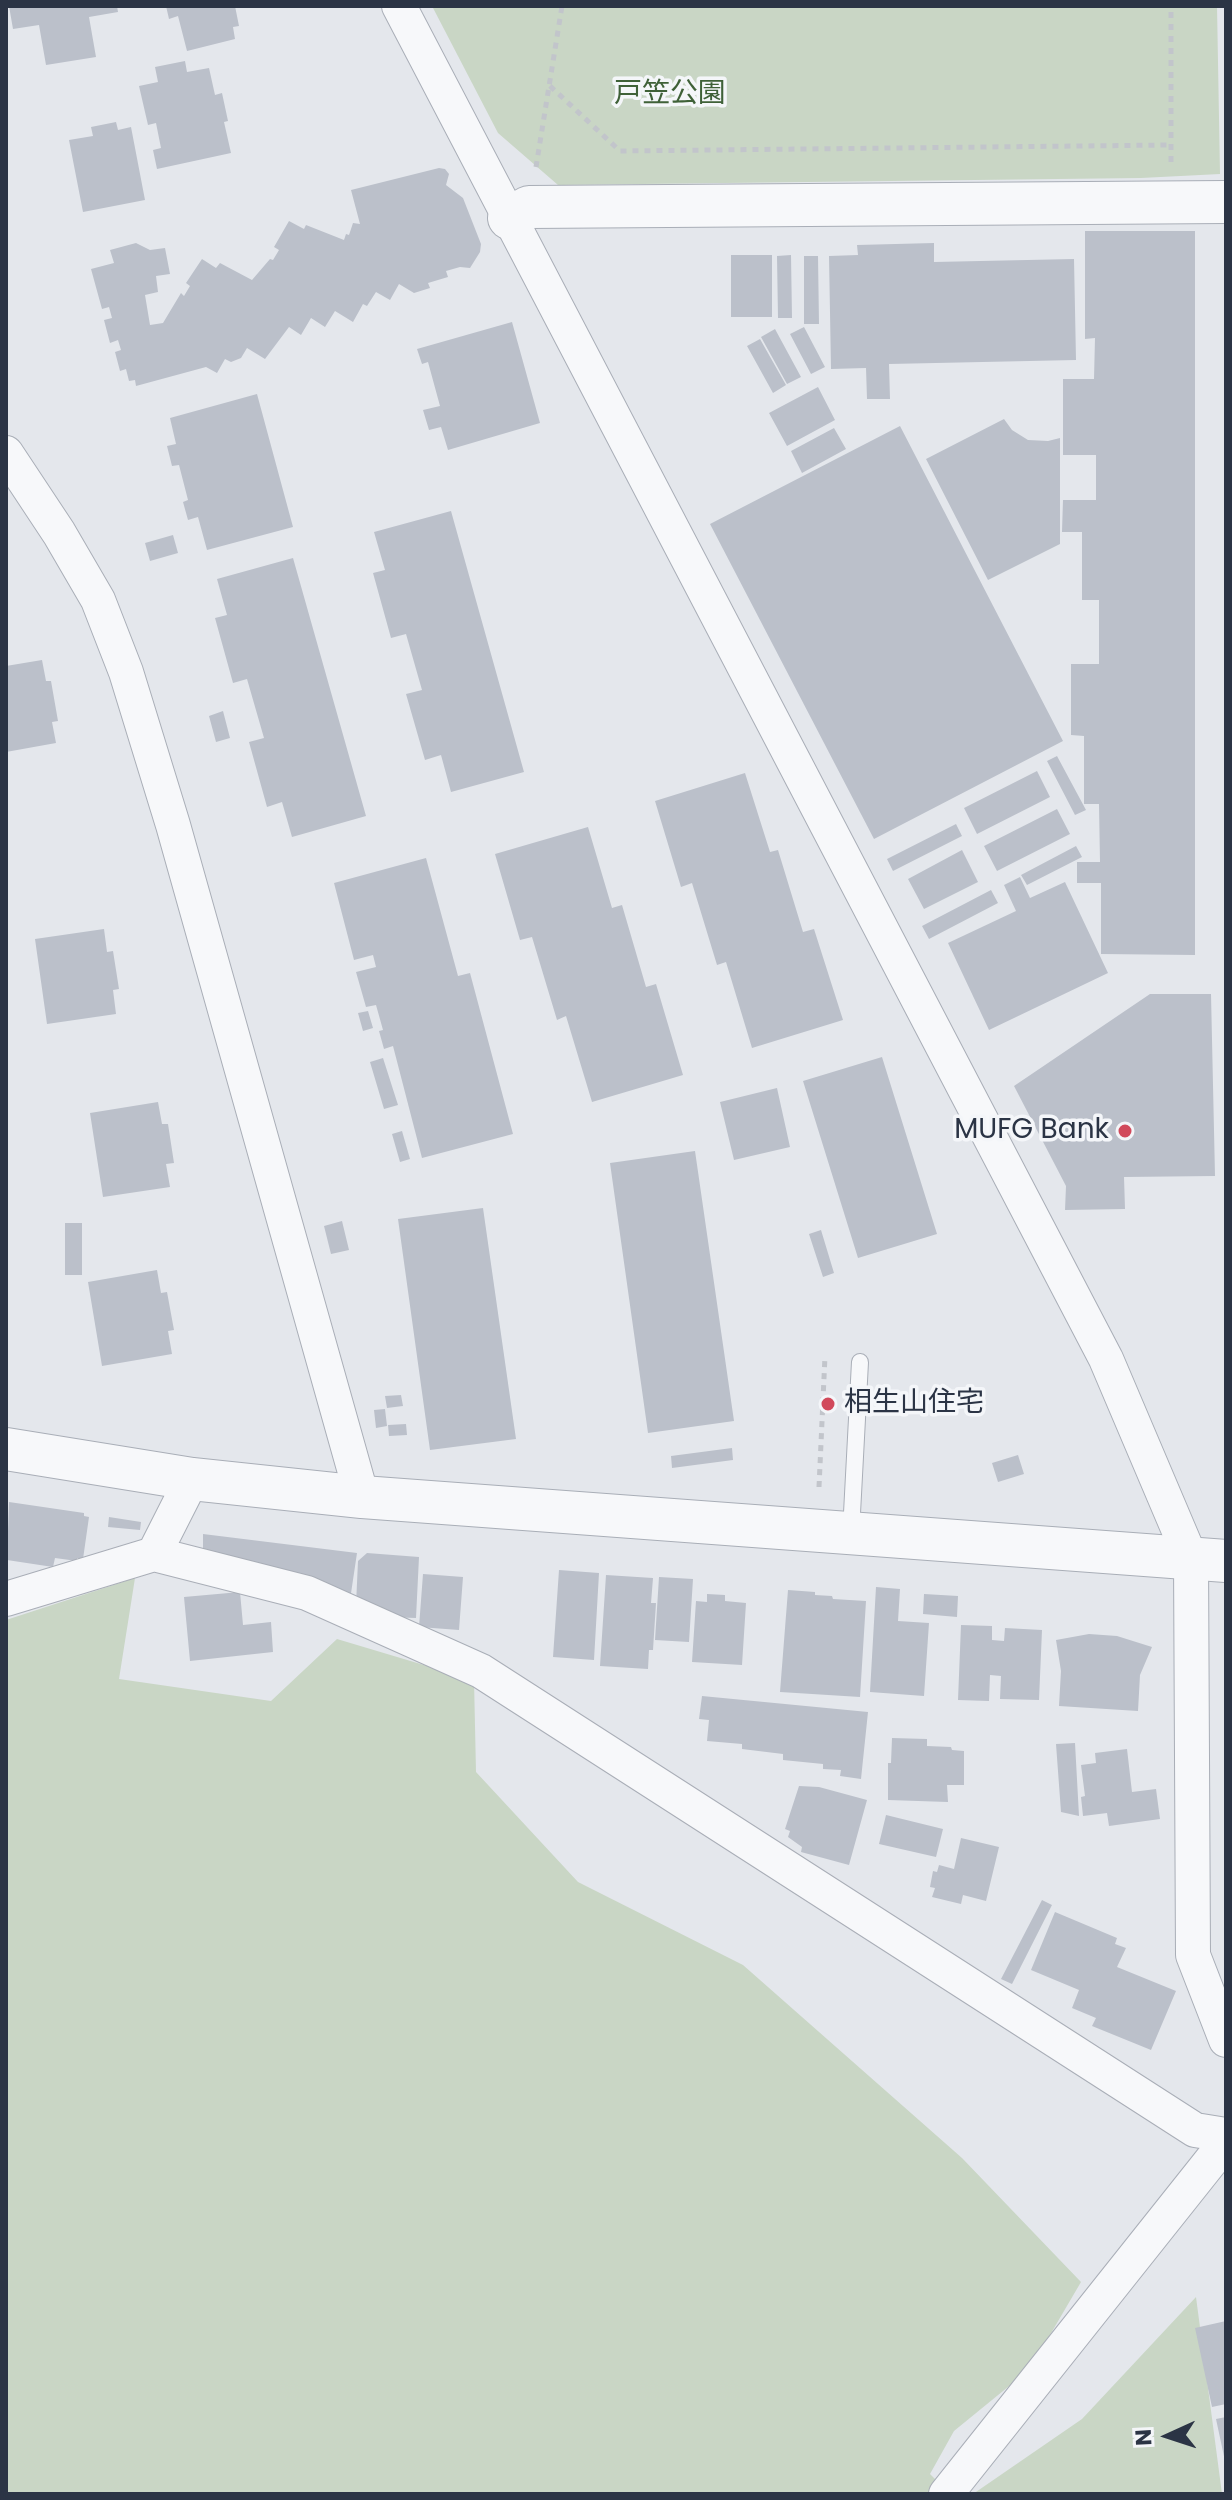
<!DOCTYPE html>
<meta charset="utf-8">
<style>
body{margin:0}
#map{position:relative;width:1232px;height:2500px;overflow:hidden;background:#e4e7ec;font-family:Poppins,sans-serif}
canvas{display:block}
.frame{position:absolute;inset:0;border:8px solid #2b3445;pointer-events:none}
.north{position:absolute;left:1128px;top:2396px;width:80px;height:80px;-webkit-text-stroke:6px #f4f6f9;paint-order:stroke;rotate:267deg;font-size:22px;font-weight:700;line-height:32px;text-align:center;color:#2b3445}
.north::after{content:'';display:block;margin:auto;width:28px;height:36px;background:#2b3445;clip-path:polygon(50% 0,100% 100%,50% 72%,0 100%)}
</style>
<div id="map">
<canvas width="1232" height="2500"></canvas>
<div class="frame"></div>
<div class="north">N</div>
</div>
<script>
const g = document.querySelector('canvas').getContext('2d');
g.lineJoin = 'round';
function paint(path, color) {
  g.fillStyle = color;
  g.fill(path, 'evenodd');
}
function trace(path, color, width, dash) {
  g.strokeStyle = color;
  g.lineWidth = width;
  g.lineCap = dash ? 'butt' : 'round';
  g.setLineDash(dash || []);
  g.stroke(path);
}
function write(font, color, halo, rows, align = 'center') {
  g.font = font + ' Poppins,"Noto Sans JP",sans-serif';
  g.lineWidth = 7;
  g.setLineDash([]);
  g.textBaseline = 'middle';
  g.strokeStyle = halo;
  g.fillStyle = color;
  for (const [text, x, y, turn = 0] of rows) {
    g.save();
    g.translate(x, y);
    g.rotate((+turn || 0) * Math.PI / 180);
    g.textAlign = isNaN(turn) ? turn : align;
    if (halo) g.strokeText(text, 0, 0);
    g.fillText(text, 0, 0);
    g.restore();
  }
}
const green = new Path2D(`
 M432,6H1217L1220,174L1141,178L558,185L498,133Z
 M135,1578L119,1679L271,1701L337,1639L474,1680L476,1772L578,1882L743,1965L962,2158L1081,2282L1030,2369L954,2431L930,2474L950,2494H6V1620Z
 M1196,2297L1222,2494H973L1082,2419Z`);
const building = new Path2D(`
 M9,6H117L118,12L89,17L96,57L46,65L39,25L13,29Z
 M166,6H235L239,26L233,27L235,39L187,51L178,16L169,19Z
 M185,61L187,72L209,68L215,95L222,93L228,121L224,122L231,153L157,169L153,150L161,148L156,123L148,125L139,86L158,82L155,67Z
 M116,122L118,130L131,127L145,200L83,212L69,140L93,136L91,127Z
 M439,168L445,169L449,174L446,185L463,198L481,244L480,252L470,268L460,267L446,271L448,277L428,283L430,288L414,293L399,284L390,300L376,292L367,306L363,304L353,322L335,311L325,327L311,318L301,335L289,327L265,359L247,348L241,358L231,362L225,359L217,373L206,367L136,386L135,380L129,381L126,369L120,371L115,352L121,350L118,340L110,343L104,320L112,318L109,307L102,309L91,269L114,263L110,250L136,243L150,250L165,248L170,274L156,276L158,292L145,295L150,325L163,323L181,293L184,296L190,286L186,283L202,259L216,268L220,263L252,280L270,259L273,260L279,250L274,247L289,221L304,229L306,225L344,240L346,234L349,235L353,223L360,224L351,190Z
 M1085,231H1195V955L1101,954V883H1077V862H1100L1099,804H1084V736L1071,735V664H1099V600H1082V532H1062L1063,500H1096V455H1063V379H1094L1095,338L1085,339Z
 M934,243V262L1074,259L1076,360L889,364L890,399H867L866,368L831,369L829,256L858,255L857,245Z
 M731,255H772V317H731Z
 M791,255L792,318H778L777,256Z
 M804,256H818L819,324H804Z
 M512,322L540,423L448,450L441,427L429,430L423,410L440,406L428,362L422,364L417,349Z
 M804,327L825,367L811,374L790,334Z
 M775,329L801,377L787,384L761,337Z
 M760,339L786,385L773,393L747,346Z
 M818,387L835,420L787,446L769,413Z
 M257,394L293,527L207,550L198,517L188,520L183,502L188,500L179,465L172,466L167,446L176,444L170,418Z
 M1004,419L1012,430L1028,440L1048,441L1060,438V544L988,580L926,459Z
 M900,426L1063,741L874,839L710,524Z
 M834,428L846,449L802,473L791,451Z
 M451,511L524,772L451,792L441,755L425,760L406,694L422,690L406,634L391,638L373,573L385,570L374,532Z
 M173,535L178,553L150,561L145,543Z
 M293,558L366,816L292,837L282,802L267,807L249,742L264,738L247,679L233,683L215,618L227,615L217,579Z
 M42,660L46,681H51L58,721L52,722L56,743L6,752V666Z
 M223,711L230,738L216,742L209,716Z
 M1057,756L1086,810L1075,815L1047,761Z
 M1037,771L1050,797L977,834L964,808Z
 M745,773L770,852L778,850L803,932L814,929L843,1020L752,1048L726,962L717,965L692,883L681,887L655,801Z
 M1057,809L1070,834L997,871L984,846Z
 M956,824L962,836L893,871L887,859Z
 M588,827L612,908L622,905L646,987L656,984L683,1075L592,1102L566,1016L557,1020L532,937L520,940L495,854Z
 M1076,846L1082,857L1027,885L1021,875Z
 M962,850L978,882L924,909L908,879Z
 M426,858L458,976L470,973L513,1134L422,1158L393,1046L384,1049L379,1031L383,1030L376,1005L366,1007L356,972L376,967L373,955L354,960L334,883Z
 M1020,877L1030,898L1065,882L1108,973L989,1030L948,943L1016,911L1004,885Z
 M991,890L998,903L929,939L922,926Z
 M104,929L107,952L113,951L119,989L113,990L116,1014L47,1024L35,939Z
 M1150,994H1211L1215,1176L1124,1177L1125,1209L1065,1210L1066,1186L1014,1086Z
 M368,1011L373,1028L363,1031L358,1013Z
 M882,1057L937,1234L858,1258L803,1081Z
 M383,1058L398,1105L384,1109L370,1062Z
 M777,1088L790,1147L734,1160L720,1102Z
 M158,1102L162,1124H168L174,1163L166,1164L170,1187L103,1197L90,1113Z
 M402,1131L410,1159L400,1162L392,1134Z
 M695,1151L734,1421L648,1433L610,1163Z
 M483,1208L516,1439L430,1450L398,1219Z
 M342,1221L349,1250L331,1254L324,1226Z
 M65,1223H82V1275H65Z
 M821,1230L834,1273L823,1277L809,1234Z
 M157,1270L161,1293L167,1292L174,1330L168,1331L172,1354L102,1366L88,1282Z
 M401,1395L403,1406L387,1408L385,1396Z
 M385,1409L387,1426L376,1428L374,1410Z
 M406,1424L407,1435L389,1436L388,1425Z
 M732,1448L733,1460L672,1468L671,1456Z
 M1018,1455L1024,1474L998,1482L992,1463Z
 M9,1502L84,1513V1516L89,1517L83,1559L77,1558V1561L55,1558L53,1567L7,1560Z
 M109,1517L141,1522L140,1530L108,1527Z
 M203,1534L357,1553L350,1600L203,1550Z
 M367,1553L419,1557L416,1618L384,1617L356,1605L358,1561Z
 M559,1570L599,1573L594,1660L553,1657Z
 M423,1574L463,1577L459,1630L419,1627Z
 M606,1575L653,1578L651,1603H656L653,1650H649L648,1669L600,1666Z
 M659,1577L693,1579L689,1642L655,1640Z
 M876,1587L900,1589L898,1621L929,1623L924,1696L870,1692Z
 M788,1590L815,1592V1595L832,1596L833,1599L866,1601L860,1697L780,1692Z
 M240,1592L243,1625L271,1622L273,1652L190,1661L184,1597Z
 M707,1594L725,1595V1601L746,1603L742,1665L692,1662L696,1601L707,1602Z
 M924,1594L958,1596L957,1617L923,1614Z
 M961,1625L992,1626V1640L1004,1641L1005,1628L1042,1630L1039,1700L1000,1699L1001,1676L990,1675L989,1701L958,1700Z
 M1089,1634L1117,1636L1152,1647L1140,1675L1138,1711L1059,1706L1061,1671L1056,1640Z
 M702,1696L868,1712L861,1779L840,1776L841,1770L823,1769V1764L783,1760V1754L742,1749V1744L707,1741L709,1720L699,1719Z
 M892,1738L927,1739V1746L951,1747L952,1750L964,1751V1785H947L948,1802L888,1800V1763H891Z
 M1075,1743L1079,1816L1061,1812L1056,1744Z
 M1127,1749L1132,1792L1156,1789L1160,1819L1109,1826L1107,1813L1083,1816L1081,1797L1085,1796L1081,1765L1096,1763L1095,1753Z
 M799,1786L819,1787L867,1800L849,1865L801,1852L802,1847L788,1837L790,1831L785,1829Z
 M886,1815L943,1829L936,1857L879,1844Z
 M961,1838L999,1847L986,1901L963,1895L961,1904L932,1897L935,1888L930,1887L933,1871L937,1872L939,1865L954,1869Z
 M1042,1900L1052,1905L1012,1984L1001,1979Z
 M1055,1912L1117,1938L1115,1944L1126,1948L1117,1967L1176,1991L1151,2050L1092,2026L1096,2018L1072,2008L1079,1990L1031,1970Z
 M1226,2321V2404L1212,2407L1195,2328Z
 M1226,2417V2461H1225L1216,2419Z`);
const path = new Path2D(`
 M550,86L620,151L1170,145
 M1171,162V6
 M536,167L562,6
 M819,1487L825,1356`);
const service = new Path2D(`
 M851,1532L860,1362`);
const minor = new Path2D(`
 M399,6L1106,1359L1191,1559L1193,1955L1226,2040
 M6,453L59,533L98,600L126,672L173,825L362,1497
 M154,1554L307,1593L481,1671L1195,2130L1226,2135
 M6,1599L154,1554L192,1479
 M946,2494L1226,2142`);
const tertiary = new Path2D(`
 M509,218L529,207L1226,202
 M6,1449L192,1479L362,1497L1226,1561`);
const markers = [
 [1125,1131,8,"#d1495b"],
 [828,1404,8,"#d1495b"]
];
const parkNames = [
 ["戸笠公園",670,95]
];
const poiNames = [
 ["MUFG Bank",1109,1131],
 ["相生山住宅",844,1404,"left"]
];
paint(green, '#c9d6c5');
paint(building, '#bbc0ca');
trace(service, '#a9aeb7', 18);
trace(minor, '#a9aeb7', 36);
trace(tertiary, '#a9aeb7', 44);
trace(path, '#c2c5cb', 5, [6, 6]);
trace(service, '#f7f8fa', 16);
trace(minor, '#f7f8fa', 34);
trace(tertiary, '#f7f8fa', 42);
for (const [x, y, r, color] of markers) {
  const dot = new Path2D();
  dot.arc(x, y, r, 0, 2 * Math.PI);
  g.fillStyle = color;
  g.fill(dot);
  trace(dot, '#f4f6f9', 3);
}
write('28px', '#3f6138', '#f4f6f9', parkNames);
write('28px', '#2b3445', '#f4f6f9', poiNames, 'right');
</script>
